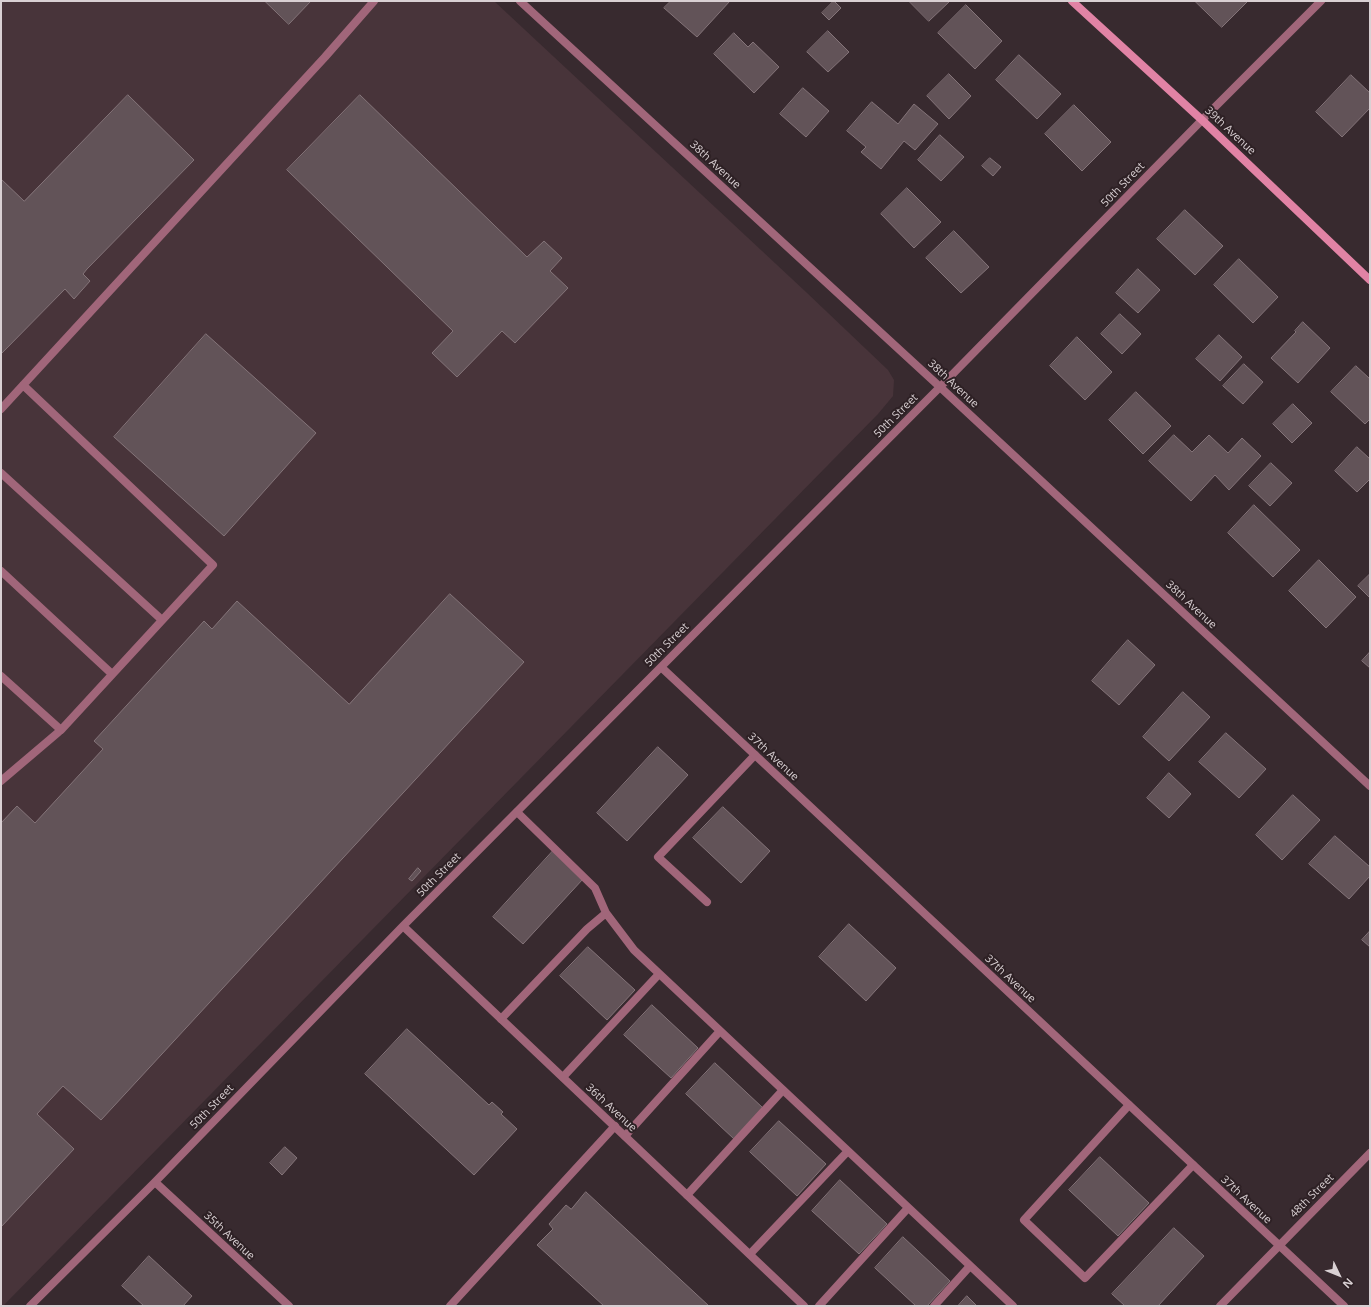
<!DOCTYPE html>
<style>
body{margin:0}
#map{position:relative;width:1371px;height:1307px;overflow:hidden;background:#382a2f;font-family:"Open Sans",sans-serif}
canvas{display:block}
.frame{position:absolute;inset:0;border:2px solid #d9d0d3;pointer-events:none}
.north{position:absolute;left:1319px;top:1255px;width:40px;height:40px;-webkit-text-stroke:3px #2e2125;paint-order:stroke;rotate:133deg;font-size:11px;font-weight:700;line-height:16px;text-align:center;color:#d9d0d3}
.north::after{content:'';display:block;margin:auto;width:14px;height:18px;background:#d9d0d3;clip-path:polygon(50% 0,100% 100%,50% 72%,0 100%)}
</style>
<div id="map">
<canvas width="1371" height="1307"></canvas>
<div class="frame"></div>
<div class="north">N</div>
</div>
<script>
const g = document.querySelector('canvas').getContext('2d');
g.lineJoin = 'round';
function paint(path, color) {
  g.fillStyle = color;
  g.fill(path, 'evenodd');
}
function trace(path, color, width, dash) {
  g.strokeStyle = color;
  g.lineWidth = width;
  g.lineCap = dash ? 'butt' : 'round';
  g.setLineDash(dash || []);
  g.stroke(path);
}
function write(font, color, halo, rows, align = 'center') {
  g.font = font + ' "Open Sans",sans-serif';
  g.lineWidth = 4;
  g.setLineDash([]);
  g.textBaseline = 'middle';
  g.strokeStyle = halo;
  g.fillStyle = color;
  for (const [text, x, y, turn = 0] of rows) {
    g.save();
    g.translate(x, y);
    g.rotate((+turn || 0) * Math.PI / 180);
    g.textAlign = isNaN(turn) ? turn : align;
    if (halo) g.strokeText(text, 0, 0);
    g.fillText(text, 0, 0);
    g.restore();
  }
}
const built = new Path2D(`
 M1,1H494L806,292L888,370L894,380L893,396L878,414L3,1306H1Z`);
const building = new Path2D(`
 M265,1H311L289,24Z
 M671,1H730L697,37L664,8Z
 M834,1L841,8L829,20L822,13Z
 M909,1H950L929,21Z
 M1195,1H1248L1222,27Z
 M966,5L1002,41L975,69L938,33Z
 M828,31L849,52L828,72L807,52Z
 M734,33L748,47L753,42L779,67L754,93L714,54Z
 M1019,55L1061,94L1037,119L996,80Z
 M949,74L971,96L949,119L927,96Z
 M1351,75L1370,93V108L1342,137L1316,112Z
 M803,88L829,111L806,137L780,114Z
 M128,95L194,160L87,269L83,274L90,281L74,299L65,289L1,354V179L24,201Z
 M360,95L527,257L544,241L562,258L550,271L568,288L515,343L502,331L457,377L432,353L453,331L287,170Z
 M872,102L898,124L914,104L938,124L915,150L904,141L881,169L861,152L866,147L847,131Z
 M1074,105L1111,142L1082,171L1045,134Z
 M940,135L964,157L941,181L918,160Z
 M990,158L1001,167L993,176L982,166Z
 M907,188L941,222L914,248L881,214Z
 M1185,210L1223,246L1195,275L1157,239Z
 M954,231L989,267L961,293L926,258Z
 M1239,259L1278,297L1253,323L1214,285Z
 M1138,269L1160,290L1138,313L1116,293Z
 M1120,314L1141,334L1122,354L1101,334Z
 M1303,322L1330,348L1298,383L1271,358L1296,332L1295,331Z
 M206,334L316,433L224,536L114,437Z
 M1219,335L1242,357L1220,381L1196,359Z
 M1077,337L1112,372L1085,400L1050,366Z
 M1244,364L1263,382L1243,404L1223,386Z
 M1356,366L1370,379V419L1365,424L1331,392Z
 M1136,392L1171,426L1143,454L1109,420Z
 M1293,404L1312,423L1292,443L1273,424Z
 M1174,435L1192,452L1209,435L1228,453L1242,438L1261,456L1229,490L1215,475L1191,501L1149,461Z
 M1357,447L1370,459V479L1357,492L1335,471Z
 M1271,463L1292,483L1270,506L1249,486Z
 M1254,505L1300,550L1273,577L1228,533Z
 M1319,560L1356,597L1326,628L1289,591Z
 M1370,574V598L1358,586Z
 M450,594L524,662L101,1120L63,1086L37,1114L74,1149L1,1227V823L17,806L35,823L103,749L94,741L204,621L212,629L237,601L349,704Z
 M1128,640L1155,665L1119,705L1092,681Z
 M1370,652V668L1362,661Z
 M1183,692L1210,717L1169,761L1143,737Z
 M1226,733L1266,769L1239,798L1199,762Z
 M658,747L688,775L627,841L597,813Z
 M1169,773L1191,794L1169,818L1147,798Z
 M1293,795L1320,820L1282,860L1256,835Z
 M723,807L770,851L741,883L693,838Z
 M1335,836L1370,867V876L1349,899L1309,864Z
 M553,851L583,879L523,944L493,917Z
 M418,868L421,871L412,881L409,879Z
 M849,924L896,968L866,1001L819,957Z
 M1370,931V947L1362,940Z
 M588,947L635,990L607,1020L560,976Z
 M652,1005L698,1048L671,1078L624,1035Z
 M407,1029L489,1105L492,1102L503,1112L501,1114L517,1129L474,1175L365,1074Z
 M715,1063L763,1108L734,1139L686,1094Z
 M779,1121L826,1164L797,1196L750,1152Z
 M285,1147L297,1158L282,1175L270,1163Z
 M1100,1157L1149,1203L1118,1236L1069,1190Z
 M840,1180L887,1224L859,1254L812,1211Z
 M586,1192L709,1306H604L537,1245L553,1229L549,1224L566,1205L571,1209Z
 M1174,1228L1204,1256L1158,1306H1125L1112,1294Z
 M903,1237L950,1281L927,1306H916L875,1268Z
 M149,1256L192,1296L183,1306H144L122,1286Z
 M967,1296L977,1306H958Z`);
const service = new Path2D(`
 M1,409L325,57L374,1
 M1,473L162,620
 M1,571L112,674
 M1,676L61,730
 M1,781L61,730L213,565L23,385
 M517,812L595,888L606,913L634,950L1013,1306
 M707,902L658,857L755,755
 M501,1019L587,929L606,913
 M563,1077L659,974
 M1129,1105L1024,1220L1085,1278L1193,1165
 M625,1136L720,1031
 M687,1195L783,1090
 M750,1254L848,1151
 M450,1306L615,1126
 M819,1306L908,1208
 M934,1306L970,1266`);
const minor = new Path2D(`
 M520,1L940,387L1370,786
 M661,667L1344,1306
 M403,926L804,1306
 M155,1182L289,1306
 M30,1306L155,1182L403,926L940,387L1202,120L1321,1
 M1220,1306L1370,1153`);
const secondary = new Path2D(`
 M1072,1L1202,120L1370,280`);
const streetNames = [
 ["39th Avenue",1230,131,43],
 ["38th Avenue",715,165,43],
 ["50th Street",1123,185,-46],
 ["38th Avenue",953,384,43],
 ["50th Street",896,416,-45],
 ["38th Avenue",1191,605,43],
 ["50th Street",667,645,-45],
 ["37th Avenue",773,757,43],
 ["50th Street",439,875,-45],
 ["37th Avenue",1010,979,43],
 ["50th Street",212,1107,-46],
 ["36th Avenue",611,1108,43],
 ["48th Street",1312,1196,-45],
 ["37th Avenue",1246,1200,43],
 ["35th Avenue",229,1236,43]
];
paint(built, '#48343a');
paint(building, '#625358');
trace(building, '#847479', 1);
trace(service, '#a1667a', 8);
trace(minor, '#a1667a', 8);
trace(secondary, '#e183a5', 8);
write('11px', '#d9d0d3', '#2e2125', streetNames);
</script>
